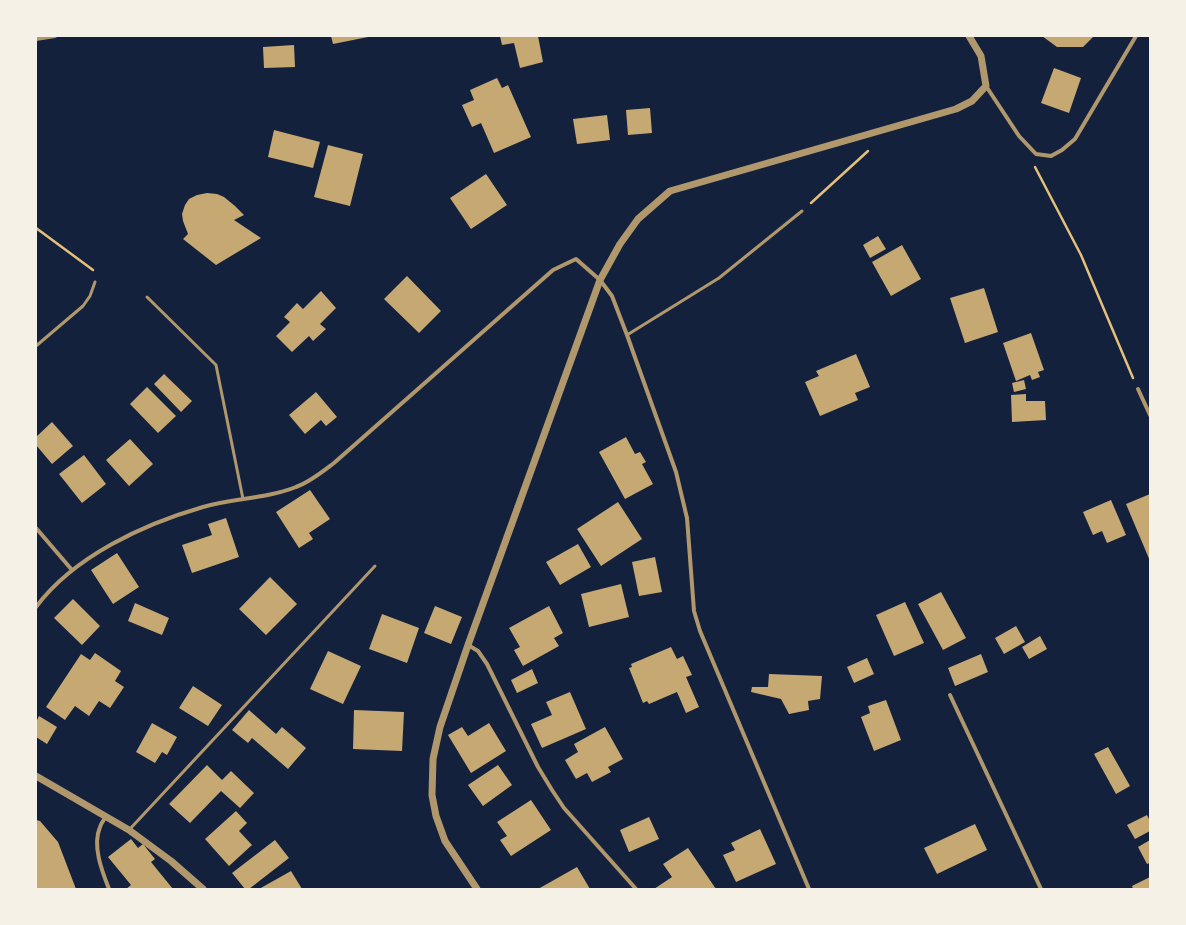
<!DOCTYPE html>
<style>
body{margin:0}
#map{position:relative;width:1186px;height:925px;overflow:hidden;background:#14213d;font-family:Georgia,serif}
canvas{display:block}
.frame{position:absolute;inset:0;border:37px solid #f6f1e7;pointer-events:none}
</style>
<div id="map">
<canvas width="1186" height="925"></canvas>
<div class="frame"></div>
</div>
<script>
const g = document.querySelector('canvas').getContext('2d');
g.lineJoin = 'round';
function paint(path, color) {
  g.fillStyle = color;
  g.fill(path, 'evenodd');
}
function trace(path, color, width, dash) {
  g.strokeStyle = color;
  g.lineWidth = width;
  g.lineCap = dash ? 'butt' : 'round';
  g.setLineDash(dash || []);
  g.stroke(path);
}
const building = new Path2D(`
 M331,36H368V37L333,44Z
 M500,36H538L543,62L520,68L514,43L502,45Z
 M1042,36H1094L1083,47H1057Z
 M294,45L295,67L264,68L263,47Z
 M1054,68L1081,78L1069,113L1041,103Z
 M497,78L502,88L508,85L531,137L494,153L481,123L472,127L462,105L474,100L470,90Z
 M650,108L652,133L628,135L626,110Z
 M607,115L610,140L577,144L573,119Z
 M274,130L320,142L313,168L268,157Z
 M328,145L363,154L350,206L314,197Z
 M486,174L507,205L471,229L450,198Z
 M207,193L217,194L224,197L235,206L244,215L234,220L261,238L216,265L183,239L188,234L183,221L182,214L185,205L189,199L197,195Z
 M878,236L886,249L870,258L863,245Z
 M902,245L921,279L891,296L872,262Z
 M407,276L441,311L419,333L384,299Z
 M984,288L998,332L965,343L950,298Z
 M321,291L336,308L320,324L326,329L313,341L309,336L292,352L276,336L290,322L284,317L297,303L303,309Z
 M1031,333L1044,370L1038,372L1040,377L1032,380L1030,375L1016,381L1003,343Z
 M856,354L870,387L855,393L858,400L820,416L805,382L819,376L816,371Z
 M164,374L192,401L181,412L154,384Z
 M1024,380L1026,389L1014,392L1012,383Z
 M147,387L176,416L158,433L130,404Z
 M316,392L337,417L326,426L321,420L305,434L289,415Z
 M1026,394V401H1045L1046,420L1012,422L1011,395Z
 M52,422L73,446L52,464L36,445V437Z
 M626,437L635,454L640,452L646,462L642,464L653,484L625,499L599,452Z
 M130,439L153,464L129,486L106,460Z
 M84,455L106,484L82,503L59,474Z
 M310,490L330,519L309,533L313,539L299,548L276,512Z
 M1150,494V561L1126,504Z
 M1111,500L1126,535L1107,543L1102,531L1093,535L1083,512Z
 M618,502L642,539L601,566L577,529Z
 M226,518L239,557L192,573L182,545L212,535L208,524Z
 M578,544L591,567L560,585L546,562Z
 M117,553L139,587L113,604L91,570Z
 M655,557L662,592L639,596L632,562Z
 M270,577L297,604L266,635L239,609Z
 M621,584L629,617L589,627L581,594Z
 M941,592L966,638L943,650L918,604Z
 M73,599L100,626L82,645L54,618Z
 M905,602L924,643L894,656L876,615Z
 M135,603L169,618L162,635L128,621Z
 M435,606L462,617L451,644L424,633Z
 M549,606L563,633L554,638L559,646L523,666L514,650L520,647L509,628Z
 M382,614L419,628L407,663L369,649Z
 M1016,626L1025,642L1004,654L995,638Z
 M1040,636L1047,649L1029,659L1022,647Z
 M671,647L677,659L683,656L692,675L686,677L699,707L686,713L677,692L649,704L647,701L643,703L629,668L632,667L631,664Z
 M328,651L361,666L343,704L310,689Z
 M95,653L121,671L115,681L124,687L110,708L99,701L89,716L75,706L65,720L46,707L81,654L90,660Z
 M981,654L988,672L955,686L948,668Z
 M867,658L874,674L854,683L847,667Z
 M532,669L538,683L517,693L511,680Z
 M769,674L822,676L820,699L808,701L809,710L789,714L781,699L751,692L752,687H768Z
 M193,686L222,705L208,726L179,708Z
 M570,692L586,729L542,748L531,724L552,715L546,702Z
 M886,700L901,740L874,751L861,717L870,713L868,706Z
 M249,710L276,734L282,727L306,748L288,769L252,738L248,743L232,730Z
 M354,710L404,712L402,751L353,749Z
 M39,716L57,727L47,744L36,737V722Z
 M152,723L177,737L167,755L162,752L155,763L136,752Z
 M489,723L506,751L471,773L448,735L462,727L468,736Z
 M605,727L623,759L608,767L611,772L592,782L587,773L576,779L565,760L578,752L574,744Z
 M1108,747L1130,786L1116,794L1094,754Z
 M207,765L222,780L231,771L254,793L240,808L221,791L190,823L169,804Z
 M498,765L512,785L483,806L468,785Z
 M531,800L551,830L511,856L500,840L507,836L497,822Z
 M236,811L247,823L239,831L252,845L229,866L205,839Z
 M1147,815L1150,821V831L1135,839L1127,825Z
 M649,817L659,839L629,852L620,830Z
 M36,820L40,821L58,842L76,889H36Z
 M975,824L987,850L937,874L924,848Z
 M760,829L776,864L736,882L723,855L735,850L731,843Z
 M131,839L138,848L143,844L155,859L151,862L173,889H126L131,885L108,857Z
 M275,840L289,858L249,889H245L232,873Z
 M1150,840V863L1147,864L1138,847Z
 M688,848L716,889H654L672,877L663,864Z
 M577,867L590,889H538Z
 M291,871L302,889H259Z
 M1150,877V889H1133L1132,886Z`);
const path = new Path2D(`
 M1035,167L1081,255L1133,378
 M811,203L868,151
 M36,228L93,270`);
const service = new Path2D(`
 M147,297L216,365L243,499
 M627,335L719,278L802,211
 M36,346L83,306L90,296L95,282
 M129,830L375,566`);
const minor = new Path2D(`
 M36,39L55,36
 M986,86L1019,136L1036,154L1051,156L1062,150L1075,139L1136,36
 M1138,389L1150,415
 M36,528L72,570
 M36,607C74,556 144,524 203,507C233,498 266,499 296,487C310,482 322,472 334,463L553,270L576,259L600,280L612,296L627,335L676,472L687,518L694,611L700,631L809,889
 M468,645L478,651L487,664L538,767L552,790L564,808L636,889
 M950,695L1041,889
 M106,816C104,820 101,823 100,827C92,846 102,871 109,889`);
const tertiary = new Path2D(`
 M36,776L129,830L171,861L203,889
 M477,889L445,841L436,816L432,795L433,759L440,727L468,645L600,280L620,244L638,219L670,191L956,109L972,101L986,86L981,56L969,36`);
paint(building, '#c6a872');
trace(path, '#e5c07b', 2.5);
trace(service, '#b1986c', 3);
trace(minor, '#b1986c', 4);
trace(tertiary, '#b1986c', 7);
</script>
